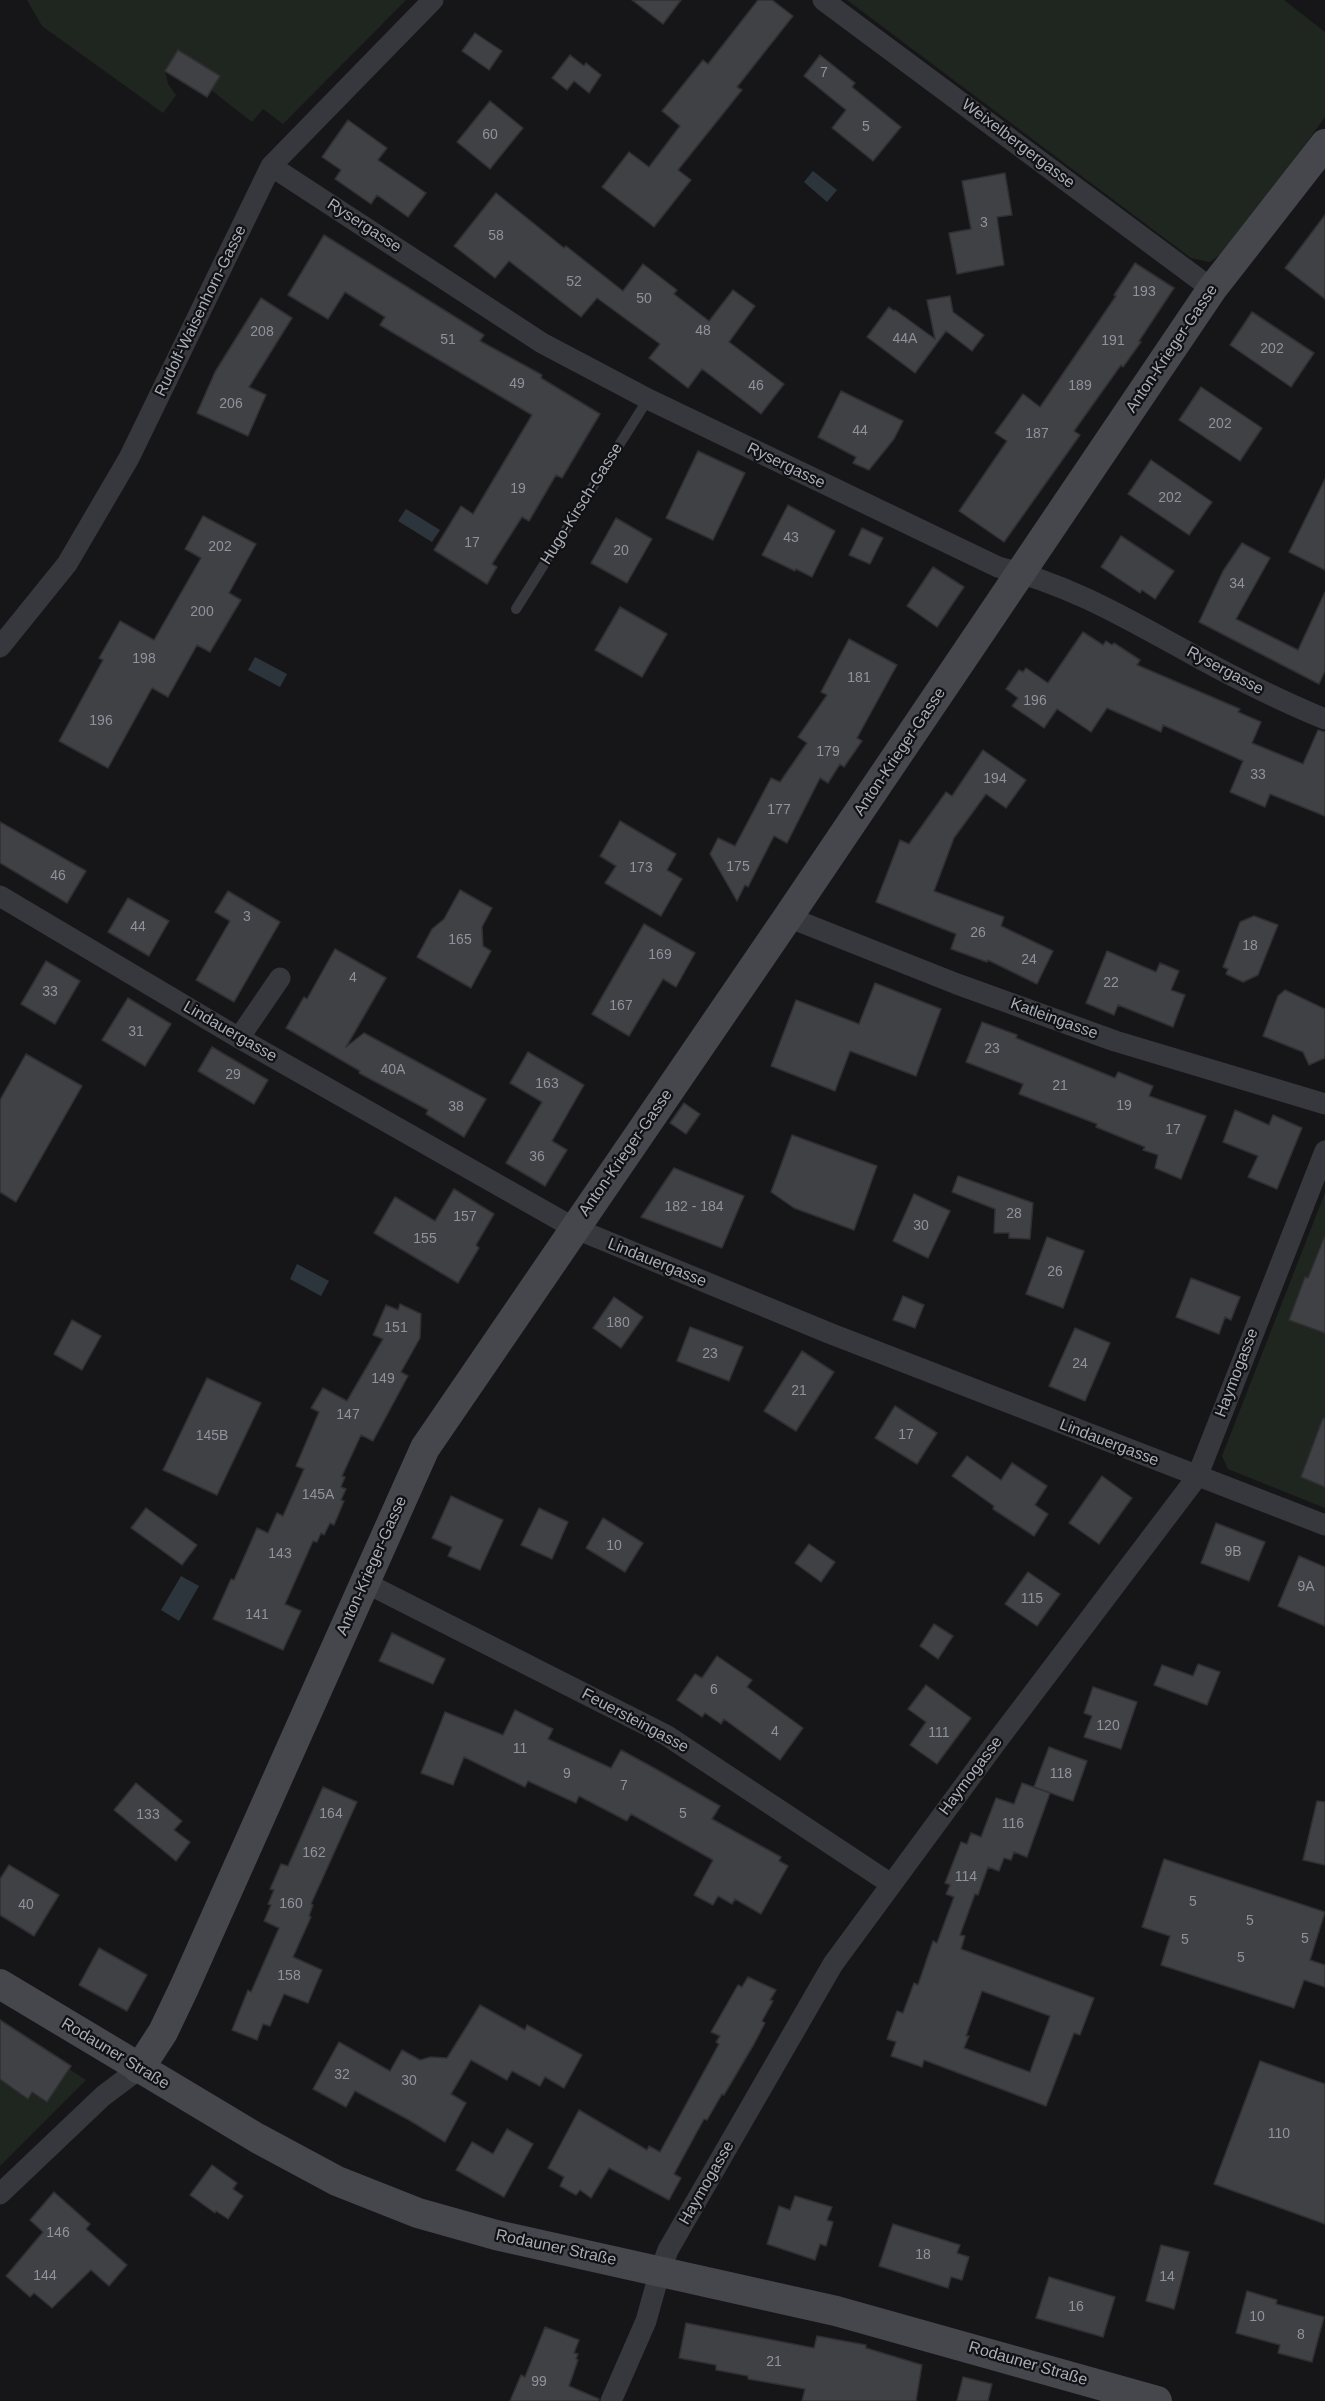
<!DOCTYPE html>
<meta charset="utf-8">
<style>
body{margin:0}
canvas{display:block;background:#161618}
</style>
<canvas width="1325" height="2401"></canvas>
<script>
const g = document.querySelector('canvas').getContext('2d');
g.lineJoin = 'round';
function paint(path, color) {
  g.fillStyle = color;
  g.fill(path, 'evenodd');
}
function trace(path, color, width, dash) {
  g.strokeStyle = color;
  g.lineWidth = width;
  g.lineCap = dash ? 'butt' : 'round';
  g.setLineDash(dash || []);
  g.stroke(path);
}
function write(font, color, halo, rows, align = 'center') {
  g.font = font + ' Arial,sans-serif';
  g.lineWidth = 4.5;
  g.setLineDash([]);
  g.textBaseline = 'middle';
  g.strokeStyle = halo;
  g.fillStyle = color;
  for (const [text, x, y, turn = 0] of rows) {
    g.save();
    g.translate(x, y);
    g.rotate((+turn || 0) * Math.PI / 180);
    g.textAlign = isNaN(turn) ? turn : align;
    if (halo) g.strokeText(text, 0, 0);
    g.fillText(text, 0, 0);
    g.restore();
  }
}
const green = new Path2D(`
 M27,0H406L283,124L263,109L252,122L211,90L220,76L179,50L165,71L168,84L176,95L163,113L42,26Z
 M847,0H1284L1325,32V117L1231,246L1210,262L1191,258Z
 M1325,1193V1508L1228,1469L1222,1456Z
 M0,2025L86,2080L0,2166Z`);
const water = new Path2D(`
 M813,171L837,190L827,202L804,182Z
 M406,509L440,530L432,542L398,521Z
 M255,657L287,674L280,687L248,670Z
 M297,1264L329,1281L321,1296L290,1279Z
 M181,1576L199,1586L179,1621L161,1610Z`);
const building = new Path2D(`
 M632,0H681L663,24Z
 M758,0H772L793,16L737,87L742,90L678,170L691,180L654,227L602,187L629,152L649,167L680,126L662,111L703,60L708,64Z
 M475,33L502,51L489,70L462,51Z
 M178,50L220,76L207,97L165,71Z
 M570,55L584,66L586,63L601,75L589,93L574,81L567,90L552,78Z
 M820,55L855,83L852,87L901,127L873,161L832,128L846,110L804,76Z
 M490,101L523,128L490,169L457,142Z
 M348,120L387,148L378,160L426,193L408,217L377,195L371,204L335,179L341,170L322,157Z
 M1005,173L1012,215L997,217L1004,265L957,274L949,233L971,229L962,181Z
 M496,193L564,248L566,246L623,291L643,264L677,290L674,294L709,321L733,290L755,306L729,342L784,384L761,414L702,369L688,388L649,358L660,344L597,298L581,317L509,261L495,278L454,246Z
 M1325,215V299L1285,268Z
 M324,235L484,335L480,341L542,375L541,378L600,414L562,478L556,475L529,521L522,517L492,564L497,567L487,584L434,550L461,506L473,514L532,415L380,325L385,317L345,292L328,319L288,295Z
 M1135,263L1174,288L1139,341L1141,342L1123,367L1121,365L1074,431L1080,435L1004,542L959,511L1007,441L995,433L1023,394L1040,407L1116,296L1114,295Z
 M950,296L953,312L984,335L972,351L946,331L915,373L867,337L889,307L894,311L895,310L935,339L927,300Z
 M261,298L292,318L249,387L266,395L248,436L197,413L215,372Z
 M1252,312L1314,353L1291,387L1230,345Z
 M1201,387L1262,428L1240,461L1179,420Z
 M841,391L903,421L894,439L869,470L853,463L856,457L818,437Z
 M698,451L745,473L713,540L666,518Z
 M1151,460L1212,502L1189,535L1128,494Z
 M1325,479V570L1289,552Z
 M788,505L835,531L812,577L796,569L795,571L762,555Z
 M203,516L256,544L229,593L241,600L210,652L197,645L168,697L152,688L108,768L59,741L103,660L99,658L120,621L154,640L201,558L185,549Z
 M616,518L652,539L627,583L591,563Z
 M862,528L883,538L870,564L849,555Z
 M1121,536L1174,571L1155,599L1142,590L1140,593L1101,567Z
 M1242,543L1270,558L1236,619L1298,650L1325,592V671L1319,684L1199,622L1223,571Z
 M933,567L964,587L937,627L907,606Z
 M620,607L667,634L642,677L595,650Z
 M1083,632L1103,645L1106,641L1112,645L1114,643L1140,660L1137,665L1240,709L1238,712L1261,722L1252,743L1303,764L1318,730L1325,732V816L1270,794L1265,807L1230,792L1243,761L1163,725L1161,732L1107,708L1091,732L1057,709L1044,728L1012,706L1018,698L1006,689L1019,670L1023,672L1026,668L1048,683Z
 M849,639L897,665L857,738L862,741L844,767L840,764L828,783L820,778L787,843L774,836L748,887L745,885L737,901L710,854L718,838L735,846L771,778L780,782L807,743L798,737L827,695L821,692Z
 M983,750L1026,780L1006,808L986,794L954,838L934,891L1004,917L1001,926L1053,951L1037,984L988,960L987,962L951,949L956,934L876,902L900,840L909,844L946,792L952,796Z
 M620,821L676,854L667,870L682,879L661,916L605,883L616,866L600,856Z
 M0,822L86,871L67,903L0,863Z
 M460,890L492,908L482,927L483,946L491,951L471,988L417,957L432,929L444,919Z
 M228,891L280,922L234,1002L196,980L230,921L215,912Z
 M128,898L169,921L149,956L108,932Z
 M1254,916L1278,925L1258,975L1243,982L1226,974L1228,969L1223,967L1240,922Z
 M644,924L695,953L676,987L663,979L629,1036L592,1014Z
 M335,949L386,978L346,1047L364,1033L486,1099L464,1137L426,1114L428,1110L359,1073L360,1071L286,1028L304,997L307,999Z
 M1107,951L1156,972L1160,963L1179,971L1171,990L1185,995L1173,1027L1118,1005L1114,1015L1086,1003Z
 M46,961L80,981L55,1024L21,1004Z
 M875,983L941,1009L916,1076L850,1051L835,1091L771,1066L796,1000L859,1024Z
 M1285,990L1325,1009V1058L1309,1065L1303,1052L1263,1036L1278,996Z
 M128,998L171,1024L145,1066L102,1040Z
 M982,1022L1017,1035L1016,1038L1115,1078L1118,1072L1153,1086L1149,1096L1206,1116L1181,1179L1155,1168L1158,1155L1143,1150L1145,1147L1096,1127L1097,1124L1019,1094L1023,1084L966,1062Z
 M212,1047L268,1080L254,1104L198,1071Z
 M528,1052L584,1085L552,1141L567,1150L545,1186L506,1163L542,1102L510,1083Z
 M26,1054L82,1086L16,1202L0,1192V1100Z
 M684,1103L700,1114L686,1134L670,1123Z
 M1235,1110L1269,1125L1273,1115L1302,1128L1277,1189L1248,1177L1258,1156L1223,1142Z
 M792,1135L877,1166L854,1230L794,1208L771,1192Z
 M674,1168L744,1196L722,1248L641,1217Z
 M958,1176L1033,1203L1030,1239L1009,1238V1233H994L995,1209L952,1192Z
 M454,1189L494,1214L476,1245L479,1248L458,1283L374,1233L395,1197L435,1221Z
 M914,1194L950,1211L928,1258L893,1241Z
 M1047,1237L1084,1251L1063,1308L1026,1294Z
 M1324,1238H1325V1333L1289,1320L1305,1277L1308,1278Z
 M1191,1278L1240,1297L1231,1320L1225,1317L1219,1334L1176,1317Z
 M903,1296L924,1305L915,1328L893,1320Z
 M614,1297L643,1317L621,1348L593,1328Z
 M400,1304L421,1314L420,1338L401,1372L408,1376L373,1441L361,1435L342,1476L345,1477L341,1487L346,1489L341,1500L344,1501L334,1525L330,1523L324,1535L321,1533L317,1542L313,1541L285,1604L301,1611L283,1650L213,1619L231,1579L234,1580L257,1528L268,1533L277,1513L283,1516L304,1469L296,1466L319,1412L311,1408L323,1388L347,1401L383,1339L373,1335L386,1305L398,1310Z
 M72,1320L101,1336L82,1370L54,1354Z
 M690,1327L743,1347L729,1381L677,1361Z
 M1075,1328L1110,1343L1085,1401L1049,1386Z
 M802,1351L834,1372L796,1431L764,1411Z
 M207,1378L261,1403L217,1495L163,1470Z
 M895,1406L937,1433L917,1464L875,1438Z
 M1323,1418L1325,1419V1487L1301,1477Z
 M967,1456L1001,1480L1012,1463L1047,1486L1035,1505L1048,1514L1034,1536L993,1509L994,1506L952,1476Z
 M1102,1476L1132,1498L1099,1544L1069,1523Z
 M451,1496L503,1520L480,1570L448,1556L452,1547L432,1538Z
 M146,1508L197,1545L182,1565L131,1528Z
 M539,1508L568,1522L552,1559L521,1545Z
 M603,1518L643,1543L625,1572L586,1548Z
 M1216,1523L1265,1542L1249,1581L1201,1563Z
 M809,1544L835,1562L821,1582L795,1563Z
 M1299,1556L1325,1567V1626L1278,1606Z
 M1028,1572L1060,1594L1037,1626L1005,1604Z
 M934,1624L953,1636L938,1659L920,1646Z
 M392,1633L445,1659L433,1684L379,1661Z
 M717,1656L752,1680L747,1687L803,1728L780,1760L724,1719L721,1724L705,1713L702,1717L677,1700L695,1674L702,1678Z
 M1198,1664L1220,1672L1207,1705L1154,1685L1162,1665L1193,1676Z
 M926,1685L971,1718L937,1764L910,1745L926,1722L908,1709Z
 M1093,1687L1137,1702L1121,1749L1084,1737L1092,1716L1084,1713Z
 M515,1710L553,1729L548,1739L611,1768L621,1750L654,1768L720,1806L712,1819L781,1857L779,1861L788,1866L761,1914L735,1899L732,1904L718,1896L713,1905L694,1895L713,1860L631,1814L627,1821L579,1796L576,1803L528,1781L525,1787L464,1757L453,1785L421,1773L445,1712L503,1735Z
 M1049,1747L1087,1761L1073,1801L1034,1787Z
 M136,1783L182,1821L174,1830L190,1842L176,1861L114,1810Z
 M1022,1783L1050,1793L1027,1857L1014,1852L1011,1860L1004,1858L999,1871L988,1867L978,1895L975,1894L960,1935L965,1936L961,1949L1094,1998L1080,2035L1074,2033L1046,2106L924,2060L922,2067L891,2056L896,2042L887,2039L897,2011L903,2013L914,1983L918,1985L933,1941L937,1943L954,1897L946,1894L950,1885L945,1883L961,1842L967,1844L971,1833L981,1837L996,1798L1014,1804ZM982,1991L1050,2016L1030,2072L964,2048L969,2036H966Z
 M323,1787L357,1802L311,1904L313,1905L309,1916L311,1917L293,1957L322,1970L308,2003L284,1994L270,2026L263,2024L257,2040L232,2030L248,1990L251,1992L279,1928L264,1921L271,1905L268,1904L274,1890L270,1889L281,1864L288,1866Z
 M1317,1801L1325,1802V1865L1303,1860Z
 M1164,1859L1325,1912L1310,1960L1325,1965V1987L1304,1980L1294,2008L1161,1965L1170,1936L1142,1927Z
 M9,1865L59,1895L34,1936L0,1915V1879Z
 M99,1948L147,1975L127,2011L79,1985Z
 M748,1977L776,1990L770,2000L773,2001L762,2021L765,2023L754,2044L724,2095L722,2094L707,2120L704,2119L674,2174L681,2178L669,2200L609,2168L591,2198L580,2190L576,2195L560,2186L564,2177L548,2168L579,2110L647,2150L649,2146L660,2152L719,2044L716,2042L720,2036L711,2032L738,1985L742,1987Z
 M480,2005L525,2030L527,2025L582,2055L564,2088L545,2077L540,2086L512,2071L507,2080L471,2060L451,2094L466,2103L445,2142L409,2120L355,2091L346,2107L313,2089L339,2042L390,2071L402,2050L420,2060L431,2057L447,2058Z
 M0,2020L71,2066L47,2102L32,2092L28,2099L0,2079Z
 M1260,2061L1325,2084V2224L1214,2184Z
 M507,2129L533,2144L504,2197L456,2170L472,2142L493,2154Z
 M212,2165L237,2183L233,2189L243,2196L228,2219L216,2211L215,2213L190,2195Z
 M54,2192L90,2224L86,2229L127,2265L109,2286L91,2270L52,2308L34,2293L30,2297L6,2276L43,2232L30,2220Z
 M795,2196L832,2207L827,2220L833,2222L826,2246L820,2244L815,2260L767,2244L779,2206L790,2210Z
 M893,2224L960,2245L957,2253L969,2257L962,2280L951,2277L948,2288L879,2266Z
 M1161,2245L1189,2252L1174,2309L1146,2301Z
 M1049,2277L1115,2297L1103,2337L1036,2318Z
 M1247,2291L1277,2300L1276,2304L1324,2317L1312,2362L1278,2353L1280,2345L1236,2333Z
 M686,2323L814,2348L817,2336L866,2345V2348L922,2365L916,2401H802L805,2389L748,2379V2376L716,2370V2365L679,2358Z
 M545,2327L579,2340L574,2353L578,2354L576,2359L578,2360L569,2386L599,2399L598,2401H510L521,2375L525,2377Z
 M963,2377L992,2384L988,2401H957Z`);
const lane = new Path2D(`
 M516,609L648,399`);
const street = new Path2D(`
 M823,0L1212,289
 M271,166L542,343L648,399L998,567C1072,585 1131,621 1197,657C1239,680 1281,701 1325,719
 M0,647L67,564L129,458L271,166L433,0
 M0,896L239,1038L574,1228L829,1333L1325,1525
 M788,917L957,984L1115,1041L1325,1104
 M239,1038L280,978
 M364,1582L666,1735L891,1884
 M0,2194L103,2096L139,2069
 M611,2401L646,2321L660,2271L668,2250L833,1964L997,1741L1197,1477L1325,1151`);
const secondary = new Path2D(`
 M0,1984L257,2138L337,2181L418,2213L496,2235L836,2311L1157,2401
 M139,2069L163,2032L184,1988L425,1448L788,917L1212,289L1325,144`);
const numberNames = [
 ["7",824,73],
 ["5",866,127],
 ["60",490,135],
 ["3",984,223],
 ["58",496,236],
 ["52",574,282],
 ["193",1144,292],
 ["50",644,299],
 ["48",703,331],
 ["208",262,332],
 ["44A",905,339],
 ["51",448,340],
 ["191",1113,341],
 ["202",1272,349],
 ["49",517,384],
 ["46",756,386],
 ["189",1080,386],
 ["206",231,404],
 ["202",1220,424],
 ["44",860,431],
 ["187",1037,434],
 ["19",518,489],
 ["202",1170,498],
 ["43",791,538],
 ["17",472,543],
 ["202",220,547],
 ["20",621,551],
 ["34",1237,584],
 ["200",202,612],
 ["198",144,659],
 ["181",859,678],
 ["196",1035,701],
 ["196",101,721],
 ["179",828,752],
 ["33",1258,775],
 ["194",995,779],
 ["177",779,810],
 ["175",738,867],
 ["173",641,868],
 ["46",58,876],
 ["3",247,917],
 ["44",138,927],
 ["26",978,933],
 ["165",460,940],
 ["18",1250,946],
 ["169",660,955],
 ["24",1029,960],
 ["4",353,978],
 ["22",1111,983],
 ["33",50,992],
 ["167",621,1006],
 ["31",136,1032],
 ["23",992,1049],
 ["40A",393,1070],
 ["29",233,1075],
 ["163",547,1084],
 ["21",1060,1086],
 ["19",1124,1106],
 ["38",456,1107],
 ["17",1173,1130],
 ["36",537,1157],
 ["182 - 184",694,1207],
 ["28",1014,1214],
 ["157",465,1217],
 ["30",921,1226],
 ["155",425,1239],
 ["26",1055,1272],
 ["180",618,1323],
 ["151",396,1328],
 ["23",710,1354],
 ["24",1080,1364],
 ["149",383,1379],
 ["21",799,1391],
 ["147",348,1415],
 ["17",906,1435],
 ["145B",212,1436],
 ["145A",318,1495],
 ["10",614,1546],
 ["9B",1233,1552],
 ["143",280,1554],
 ["9A",1306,1587],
 ["115",1032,1599],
 ["141",257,1615],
 ["6",714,1690],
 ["120",1108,1726],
 ["4",775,1732],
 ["111",939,1733],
 ["11",520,1749],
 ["9",567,1774],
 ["118",1061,1774],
 ["7",624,1786],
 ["164",331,1814],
 ["5",683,1814],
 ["133",148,1815],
 ["116",1013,1824],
 ["162",314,1853],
 ["114",966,1877],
 ["5",1193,1902],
 ["160",291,1904],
 ["40",26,1905],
 ["5",1250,1921],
 ["5",1305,1939],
 ["5",1185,1940],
 ["5",1241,1958],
 ["158",289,1976],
 ["32",342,2075],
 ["30",409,2081],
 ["110",1279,2134],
 ["146",58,2233],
 ["18",923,2255],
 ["144",45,2276],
 ["14",1167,2277],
 ["16",1076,2307],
 ["10",1257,2317],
 ["8",1301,2335],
 ["21",774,2362],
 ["99",539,2382]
];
const streetNames = [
 ["Weixelbergergasse",1018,144,37],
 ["Rysergasse",364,226,33],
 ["Rudolf-Waisenhorn-Gasse",201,311,-64],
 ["Anton-Krieger-Gasse",1172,349,-56],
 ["Rysergasse",786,466,26],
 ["Hugo-Kirsch-Gasse",582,504,-58],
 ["Rysergasse",1225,671,28],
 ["Anton-Krieger-Gasse",900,752,-56],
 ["Katleingasse",1054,1019,20],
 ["Lindauergasse",230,1032,30],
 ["Anton-Krieger-Gasse",626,1153,-55],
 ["Lindauergasse",657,1263,22],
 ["Haymogasse",1237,1373,-69],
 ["Lindauergasse",1109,1443,21],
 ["Anton-Krieger-Gasse",372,1566,-66],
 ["Feuersteingasse",635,1721,28],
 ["Haymogasse",971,1776,-53],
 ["Rodauner Straße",115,2054,31],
 ["Haymogasse",707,2183,-60],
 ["Rodauner Straße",556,2248,12],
 ["Rodauner Straße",1028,2364,16]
];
paint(green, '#1e261f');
paint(water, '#2c353c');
paint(building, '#404145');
trace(building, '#303034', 1.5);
trace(lane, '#37383d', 10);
trace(street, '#37383d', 21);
trace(secondary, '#45474d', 30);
write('14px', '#8e929b', null, numberNames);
write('16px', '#a8adb8', '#111113', streetNames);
</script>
